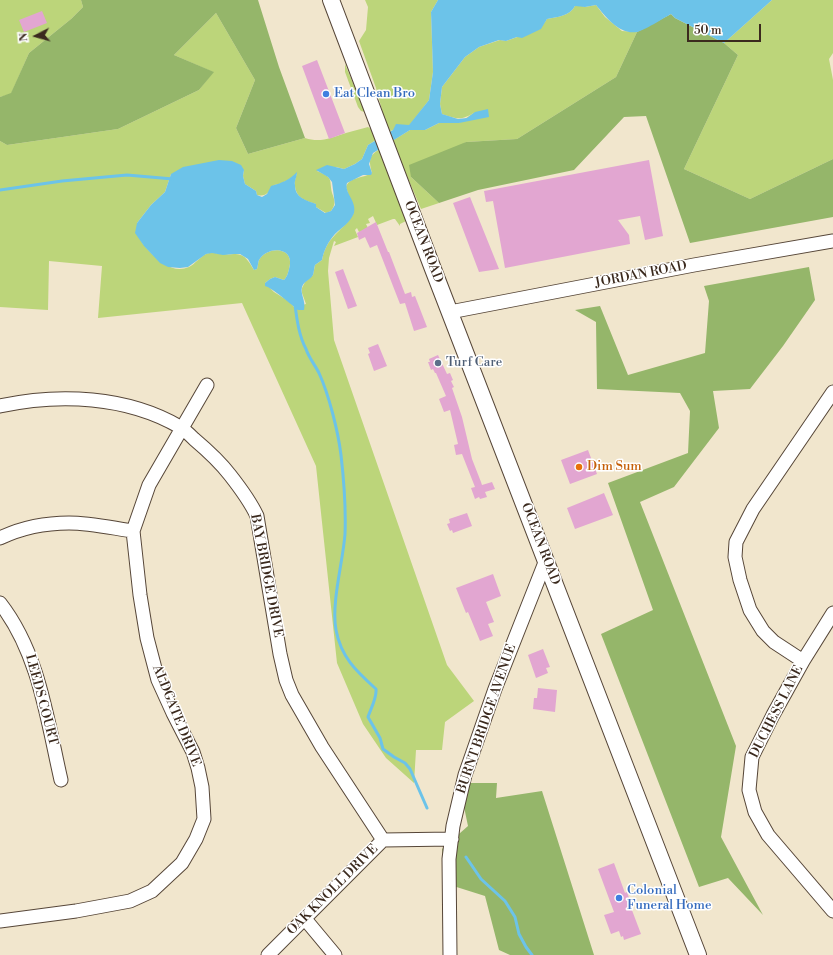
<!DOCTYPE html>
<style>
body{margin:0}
#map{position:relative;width:833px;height:955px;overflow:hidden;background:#f1e6cd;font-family:"Libre Bodoni",serif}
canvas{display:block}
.north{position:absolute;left:16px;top:16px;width:40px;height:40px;-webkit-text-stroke:3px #fff;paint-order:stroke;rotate:264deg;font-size:11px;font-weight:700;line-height:16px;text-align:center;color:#3b2a1e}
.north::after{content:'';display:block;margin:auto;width:14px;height:18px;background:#3b2a1e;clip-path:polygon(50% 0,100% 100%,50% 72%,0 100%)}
.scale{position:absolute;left:687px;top:24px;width:74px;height:18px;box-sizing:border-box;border:2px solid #3b2a1e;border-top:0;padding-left:5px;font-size:12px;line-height:14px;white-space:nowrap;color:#3b2a1e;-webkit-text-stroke:3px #fff;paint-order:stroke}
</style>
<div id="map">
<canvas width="833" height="955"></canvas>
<div class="north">N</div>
<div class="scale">50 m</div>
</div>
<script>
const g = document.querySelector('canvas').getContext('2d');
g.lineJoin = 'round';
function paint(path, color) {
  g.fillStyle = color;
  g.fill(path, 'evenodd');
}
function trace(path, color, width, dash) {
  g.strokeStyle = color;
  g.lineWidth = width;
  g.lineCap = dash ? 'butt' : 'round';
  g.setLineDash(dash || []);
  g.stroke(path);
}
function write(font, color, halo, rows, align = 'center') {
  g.font = font + ' "Libre Bodoni",serif';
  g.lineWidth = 3;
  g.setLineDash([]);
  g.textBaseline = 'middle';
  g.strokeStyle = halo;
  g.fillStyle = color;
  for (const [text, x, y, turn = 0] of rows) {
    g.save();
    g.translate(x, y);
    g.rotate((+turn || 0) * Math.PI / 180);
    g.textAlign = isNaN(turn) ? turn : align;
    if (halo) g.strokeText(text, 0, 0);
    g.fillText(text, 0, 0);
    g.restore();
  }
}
const green = new Path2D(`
 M0,0H81L83,7L71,19L29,53L11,94L0,97Z
 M365,0H438L431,12L433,72L429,100L409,126L393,130L388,132L376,88L359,41L366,30L368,7Z
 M772,0H833V53L829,59L833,80V159L750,199L684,169L738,55L724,43Z
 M580,5L585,7L596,5L605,17L622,31L637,32L616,77L517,139L466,142L411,177L439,203L421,209L392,141L410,130H425L439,123H459L475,112C461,121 457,119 442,114L440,104L442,87L465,57L479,47L500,40L506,41L540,29L547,19C557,17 570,16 575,6Z
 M216,13L255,80L236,128L248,154L305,138C320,143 331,138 346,133C353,131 361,129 368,127L371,129L376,140L368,145L362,159L355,164L344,169L336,167L317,171C334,178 329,179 332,193C335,201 336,204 331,211L326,213L316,207V204C306,201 296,198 295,186C294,181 296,177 297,173C290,179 283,184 274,185C269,192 266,197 257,195L256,191L245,184L243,176L244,170L171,174L165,192L151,205L137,223C139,241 141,242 153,255C162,264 175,273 189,267C195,264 200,257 206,254C213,251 218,254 225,254C228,255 231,254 234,254C245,253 249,262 254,270L257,269C258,266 258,262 259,260C268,245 296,247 289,269C288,273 287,277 284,280L275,277L270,279L265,283L274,292L290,302L294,307L306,304L302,293V288L305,282L313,275L315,265L322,260C327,234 344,232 354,212L346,187C349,177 364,178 372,173C369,161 368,156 380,149L406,221L400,224V226L395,219H393L377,225L373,216L368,219L370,223L366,224L369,230L359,232L357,228L355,230L358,237L334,246L336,242L334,241L329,258L328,271L334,340L447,665L474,701L445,722L442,750H416L414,783L386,758L363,724L337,663L316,466L242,303L98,318L102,266L49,261L48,310L0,307V141L7,145L118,129L199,90L213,72L174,55Z
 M345,63V64L365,112L361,111L358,107L345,72Z`);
const forest = new Path2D(`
 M81,0H258L279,67L305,138L248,154L236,128L255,80L216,13L174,55L214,72L199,90L118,129L7,145L0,141V97L11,93L29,53L71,19L83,7Z
 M671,14L675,18L724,43L738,55L684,169L750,199L833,159V217L690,243L646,116L624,117L574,170L478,190L439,203L411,177L409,165L466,142L517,139L616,77L637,32Z
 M809,267L815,300L783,346L750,389L713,391L719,428L674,487L640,502L736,746L721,837L763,915L728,878L699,887L601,634L653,610L608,483L688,453L690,411L680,393L597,389L596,322L575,310L600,306L628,375L705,353L709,301L704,286Z
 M459,783H497L496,798L542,791L594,955H510L499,950L485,896L447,884L442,849L468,826Z`);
const water = new Path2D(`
 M438,0H772L724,43L675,18L671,14C664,18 643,31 637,32C619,35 606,17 596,5L585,7L575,6C570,16 557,17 547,19L541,29L522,38L517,37L506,41L499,40L479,47L465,57L442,87L440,104L442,114L458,119L467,118L475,112L488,109L489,117L459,123H439L425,130H410L373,153L369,164L372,173L371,175H363L347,183C344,193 357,201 354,213C350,223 342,227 335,234C328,242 324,250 322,260L315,265C314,268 314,272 313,275C310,280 304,281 302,287C300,294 306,301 304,310H298C292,305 271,287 265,286V283L270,279L275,277L284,280C287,277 288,273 289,269C296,247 268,245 259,260C258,262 258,266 257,269L254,270L248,259L240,254H234L223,255L212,253L206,254L188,267L180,268L168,267L160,263L144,246L135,233L137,223L151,205L165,192L171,174L183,167L219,160L232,161L241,165L244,170L243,176L245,184L256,191L257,195L262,197L267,194L271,186C282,183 289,180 297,172C297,177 294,181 295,185C295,198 306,200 316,204V207L325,213L331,211L335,205L332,182L328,177L316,170L327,165L344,169L355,164L362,159L368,145L393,130L396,124L409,125L429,100L433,72L431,12Z`);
const stream = new Path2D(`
 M0,190L62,181L127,175L173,179
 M295,305C297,320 299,336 306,349C309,358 315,365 319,373C329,395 338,431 341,455C344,481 346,507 345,534C343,562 331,603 336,630C341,657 356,671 376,689C377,698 371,708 368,717L380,738L383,749L394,757L405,763L410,769L427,808
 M466,857L481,879L505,901L515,917L519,934L526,947L532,955`);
const building = new Path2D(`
 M42,11L47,23L24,32L19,20Z
 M317,60L345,133L329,139L302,66Z
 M649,160L663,236L645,240L640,216L618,220L629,235L630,244L505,268L493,201L486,202L484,191Z
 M470,197L474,207L499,269L479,272L453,203Z
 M376,222L388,252H389L405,294L411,292L412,297L415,296L427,327L414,331L405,303L400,304L377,245L370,248L365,237L359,240L357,233Z
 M343,269L357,306L348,309L335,272Z
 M378,344L387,366L374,371L368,354L370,353L368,348Z
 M438,355L447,374L450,373L453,380L451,381L454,387L452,388L462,417L472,459L481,482L482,485L492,482L495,489L485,492L487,497L480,499L479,497L475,499L471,488L475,487L462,454L456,455L454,445L458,444L450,410L444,412L439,399L446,396L436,373H435L433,369L431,370L428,362H430L429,359Z
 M588,450L597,474L570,484L561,460Z
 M604,493L613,515L575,529L567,508Z
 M467,513L472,526L453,533L452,530L450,531L447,524L450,523L449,519Z
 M493,574L501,596L486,602L494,622L488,624L493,636L480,641L468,612L466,613L456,588Z
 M543,649L550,667L546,668L548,673L536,678L528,655Z
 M538,688L557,690L555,712L533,709L534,698H537Z
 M614,863L625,893L627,892L631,904L630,905L641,934L624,940L623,936L621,937L619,931L611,934L604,915L614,912L598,869Z`);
const minor = new Path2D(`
 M450,312L694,265L833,241
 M0,406C59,393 127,396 180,427C185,430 190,435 194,439C207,450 220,462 230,475C241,489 250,501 257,516L280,654L286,680L292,695L322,747L383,840
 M0,538C21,528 46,523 69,523C90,523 112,528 133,531
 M0,603C39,653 47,719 61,780
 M833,613L803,661L773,715L752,757L749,790L755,812L768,835L833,911
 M803,661L774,642L763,631L750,610L740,580L735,557L736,542L753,509L833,392
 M305,919L335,955
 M0,921L76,911L130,901L152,891L182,863L196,839L204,819L202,787L198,768L193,752L173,713L158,680L147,638L140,595L133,531L149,485L207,385
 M268,955L383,840L452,839
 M450,955L449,859L453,826L465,775L495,689L546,560`);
const major = new Path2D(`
 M331,0L433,269L698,955`);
const markers = [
 [326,94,4,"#3f7fe0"],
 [438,363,4,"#5c6f8a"],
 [579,467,4,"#e8710a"],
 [619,898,4,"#3f7fe0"]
];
const shopNames = [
 ["Eat Clean Bro",334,94],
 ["Colonial",627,891],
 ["Funeral Home",627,906]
];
const streetNames = [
 ["OCEAN ROAD",423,242,69],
 ["JORDAN ROAD",641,275,-11],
 ["OCEAN ROAD",540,544,69],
 ["BAY BRIDGE DRIVE",266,576,79],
 ["LEEDS COURT",41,700,75],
 ["DUCHESS LANE",777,712,-63],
 ["ALDGATE DRIVE",176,716,68],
 ["BURNT BRIDGE AVENUE",487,719,-71],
 ["OAK KNOLL DRIVE",333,890,-45]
];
const serviceNames = [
 ["Turf Care",446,363]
];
const foodNames = [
 ["Dim Sum",587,467]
];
paint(green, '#bcd57a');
paint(forest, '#95b66a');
paint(water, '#6cc3e9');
trace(stream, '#6cc3e9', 3);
paint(building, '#e2a6d1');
trace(minor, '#564638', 15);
trace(major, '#564638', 18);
trace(minor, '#fff', 13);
trace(major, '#fff', 16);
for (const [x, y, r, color] of markers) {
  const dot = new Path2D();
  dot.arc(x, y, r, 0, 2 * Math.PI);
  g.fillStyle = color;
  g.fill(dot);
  trace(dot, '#fff', 1.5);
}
write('13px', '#366cbe', '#fff', shopNames, 'left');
write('13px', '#3b2a1e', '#fff', streetNames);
write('13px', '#4e5e75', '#fff', serviceNames, 'left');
write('13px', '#c56008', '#fff', foodNames, 'left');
</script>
